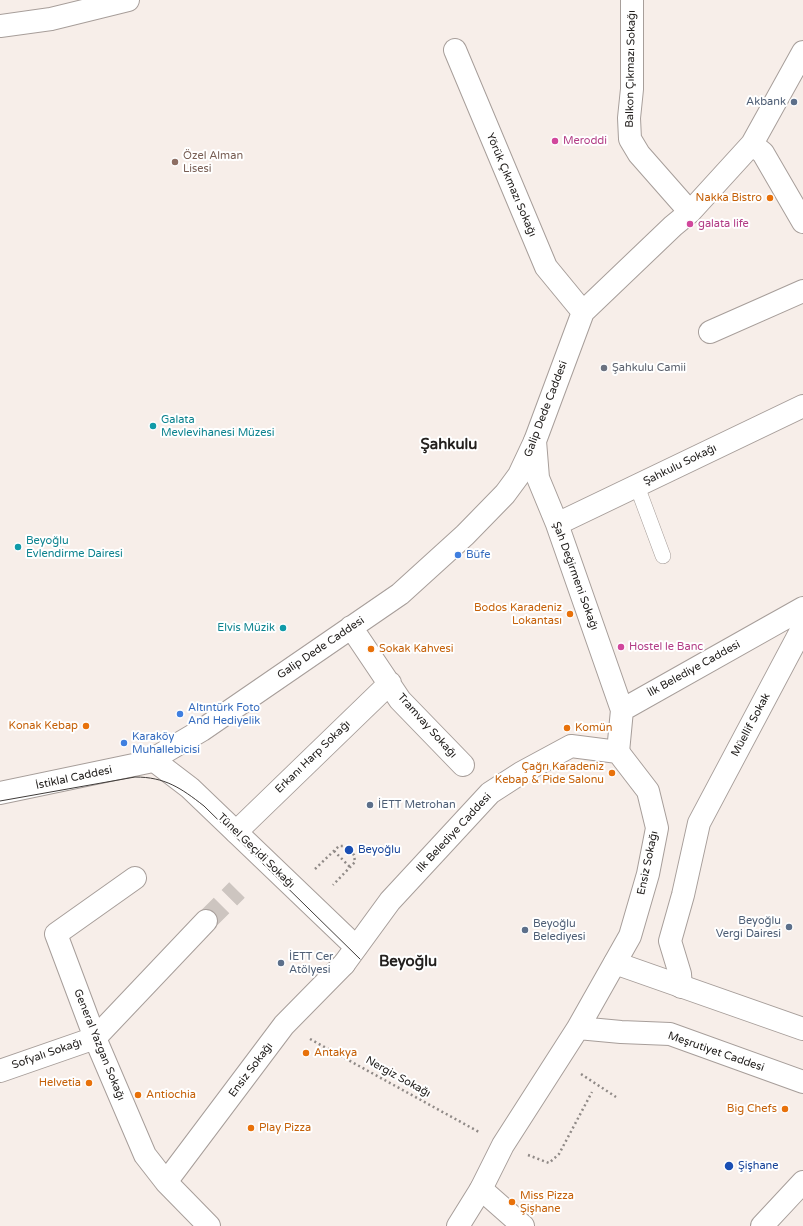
<!DOCTYPE html>
<meta charset="utf-8">
<style>
body{margin:0}
canvas{display:block;background:#f7eee9}
</style>
<canvas width="803" height="1226"></canvas>
<script>
const g = document.querySelector('canvas').getContext('2d');
g.lineJoin = 'round';
function trace(path, color, width, dash) {
  g.strokeStyle = color;
  g.lineWidth = width;
  g.lineCap = dash ? 'butt' : 'round';
  g.setLineDash(dash || []);
  g.stroke(path);
}
function write(font, color, halo, rows, align = 'center') {
  g.font = font + ' "Varela Round",sans-serif';
  g.lineWidth = 4;
  g.setLineDash([]);
  g.textBaseline = 'middle';
  g.strokeStyle = halo;
  g.fillStyle = color;
  for (const [text, x, y, turn = 0] of rows) {
    g.save();
    g.translate(x, y);
    g.rotate((+turn || 0) * Math.PI / 180);
    g.textAlign = isNaN(turn) ? turn : align;
    if (halo) g.strokeText(text, 0, 0);
    g.fillText(text, 0, 0);
    g.restore();
  }
}
const pedestrianTunnel = new Path2D(`
 M206,921L237,890`);
const path = new Path2D(`
 M334,851L350,867
 M315,869L339,846H345L354,855L355,862L333,885
 M310,1039L479,1132
 M581,1074L616,1097
 M528,1155L549,1163L559,1154L592,1092`);
const service = new Path2D(`
 M637,486L663,556`);
const pedestrian = new Path2D(`
 M351,627L400,700L463,765
 M0,793L148,762L202,730L400,594L465,535L505,494L519,475L535,441
 M236,832L390,683
 M615,963L803,1029
 M95,1038L206,921`);
const minor = new Path2D(`
 M632,0V89L629,118L630,139L639,154L690,212
 M0,26L51,19L128,0
 M455,50L546,267L583,312
 M752,144L763,153L803,222
 M710,332L803,291
 M557,524L803,406
 M622,710L557,524L538,478L535,441L583,312L673,226L690,212L752,144L803,52
 M618,752L622,710L803,608
 M152,759L190,788L356,947
 M135,878L56,934L95,1038L145,1155L166,1182L209,1226
 M681,987L680,974L670,941L683,895L699,823L803,627
 M0,1071L95,1038
 M166,1182L284,1025L344,964
 M481,1189L523,1226
 M762,1226L803,1182`);
const tertiary = new Path2D(`
 M344,964L390,901L490,793L521,773L571,746L618,752L648,791L657,828L648,874L630,936L578,1028L503,1145L481,1189L458,1226
 M578,1028L621,1032L670,1034L803,1082`);
const tram = new Path2D(`
 M0,801L135,777C165,777 181,788 204,806L360,959`);
const markers = [
 [794,102,4,"#5c6f8a"],
 [555,141,4,"#d1479c"],
 [175,162,4,"#8d6e63"],
 [770,198,4,"#e8710a"],
 [690,224,4,"#d1479c"],
 [604,368,4,"#6b7280"],
 [153,426,4,"#0f9aa8"],
 [18,547,4,"#0f9aa8"],
 [458,555,4,"#3f7fe0"],
 [570,614,4,"#e8710a"],
 [283,628,4,"#0f9aa8"],
 [621,647,4,"#d1479c"],
 [371,649,4,"#e8710a"],
 [180,714,4,"#3f7fe0"],
 [86,726,4,"#e8710a"],
 [567,728,4,"#e8710a"],
 [124,743,4,"#3f7fe0"],
 [612,773,4,"#e8710a"],
 [370,805,4,"#5c6f8a"],
 [349,850,5,"#1a4fb4"],
 [789,927,4,"#5c6f8a"],
 [525,930,4,"#5c6f8a"],
 [281,963,4,"#5c6f8a"],
 [306,1053,4,"#e8710a"],
 [89,1083,4,"#e8710a"],
 [138,1095,4,"#e8710a"],
 [785,1109,4,"#e8710a"],
 [251,1128,4,"#e8710a"],
 [729,1166,5,"#1a4fb4"],
 [512,1202,4,"#e8710a"]
];
const streetNames = [
 ["Balkon Çıkmazı Sokağı",631,69,-89],
 ["Yörük Çıkmazı Sokağı",511,185,67],
 ["Galip Dede Caddesi",546,409,-69],
 ["Şahkulu Sokağı",680,465,-26],
 ["Şah Değirmeni Sokağı",575,576,70],
 ["Galip Dede Caddesi",321,648,-34],
 ["İlk Belediye Caddesi",694,669,-29],
 ["Müellif Sokak",751,725,-62],
 ["Tramvay Sokağı",427,726,48],
 ["Erkanı Harp Sokağı",313,757,-44],
 ["İstiklal Caddesi",74,778,-12],
 ["Ilk Belediye Caddesi",454,833,-47],
 ["Tünel Geçidi Sokağı",256,851,44],
 ["Ensiz Sokağı",648,863,-78],
 ["General Yazgan Sokağı",99,1045,68],
 ["Meşrutiyet Caddesi",716,1052,19],
 ["Sofyalı Sokağı",47,1054,-19],
 ["Ensiz Sokağı",251,1070,-53],
 ["Nergiz Sokağı",398,1077,29]
];
const serviceNames = [
 ["Akbank",786,102,"right"],
 ["İETT Metrohan",378,805],
 ["Beyoğlu",781,921,"right"],
 ["Vergi Dairesi",781,934,"right"],
 ["Beyoğlu",533,924],
 ["Belediyesi",533,937],
 ["İETT Cer",289,957],
 ["Atölyesi",289,970]
];
const hotelNames = [
 ["Meroddi",563,141],
 ["galata life",698,224],
 ["Hostel le Banc",629,647]
];
const educationNames = [
 ["Özel Alman",183,156],
 ["Lisesi",183,169]
];
const foodNames = [
 ["Nakka Bistro",762,198],
 ["Bodos Karadeniz",562,608],
 ["Lokantası",562,621],
 ["Sokak Kahvesi",379,649,"left"],
 ["Konak Kebap",78,726],
 ["Komün",575,728,"left"],
 ["Çağrı Karadeniz",604,767],
 ["Kebap & Pide Salonu",604,780],
 ["Antakya",314,1053,"left"],
 ["Helvetia",81,1083],
 ["Antiochia",146,1095,"left"],
 ["Big Chefs",777,1109],
 ["Play Pizza",259,1128,"left"],
 ["Miss Pizza",520,1196,"left"],
 ["Şişhane",520,1209,"left"]
];
const worshipNames = [
 ["Şahkulu Camii",612,368]
];
const cultureNames = [
 ["Galata",161,420],
 ["Mevlevihanesi Müzesi",161,433],
 ["Beyoğlu",26,541],
 ["Evlendirme Dairesi",26,554],
 ["Elvis Müzik",275,628,"right"]
];
const shopNames = [
 ["Büfe",466,555],
 ["Altıntürk Foto",188,708],
 ["And Hediyelik",188,721],
 ["Karaköy",132,737],
 ["Muhallebicisi",132,750]
];
const transitNames = [
 ["Beyoğlu",358,850],
 ["Şişhane",738,1166]
];
const districtNames = [
 ["Şahkulu",449,445],
 ["Beyoğlu",408,962]
];
trace(pedestrianTunnel, '#cdc5c0', 22, [22, 11]);
trace(service, '#a79e9a', 16);
trace(pedestrian, '#a79e9a', 24);
trace(minor, '#a79e9a', 24);
trace(tertiary, '#a79e9a', 24);
trace(path, '#908a87', 2.5, [2, 3]);
trace(service, '#fff', 15);
trace(pedestrian, '#fff', 22);
trace(minor, '#fff', 22);
trace(tertiary, '#fff', 22);
trace(tram, '#3f3b39', 1);
for (const [x, y, r, color] of markers) {
  const dot = new Path2D();
  dot.arc(x, y, r, 0, 2 * Math.PI);
  g.fillStyle = color;
  g.fill(dot);
  trace(dot, '#fff', 1.5);
}
write('11px', '#23201e', '#fff', streetNames);
write('11px', '#4e5e75', '#fff', serviceNames, 'left');
write('11px', '#b23c85', '#fff', hotelNames, 'left');
write('11px', '#785e54', '#fff', educationNames, 'left');
write('11px', '#c56008', '#fff', foodNames, 'right');
write('11px', '#5b616d', '#fff', worshipNames, 'left');
write('11px', '#0d838f', '#fff', cultureNames, 'left');
write('11px', '#366cbe', '#fff', shopNames, 'left');
write('11px', '#164399', '#fff', transitNames, 'left');
write('bold 15px', '#23201e', '#fff', districtNames);
</script>
